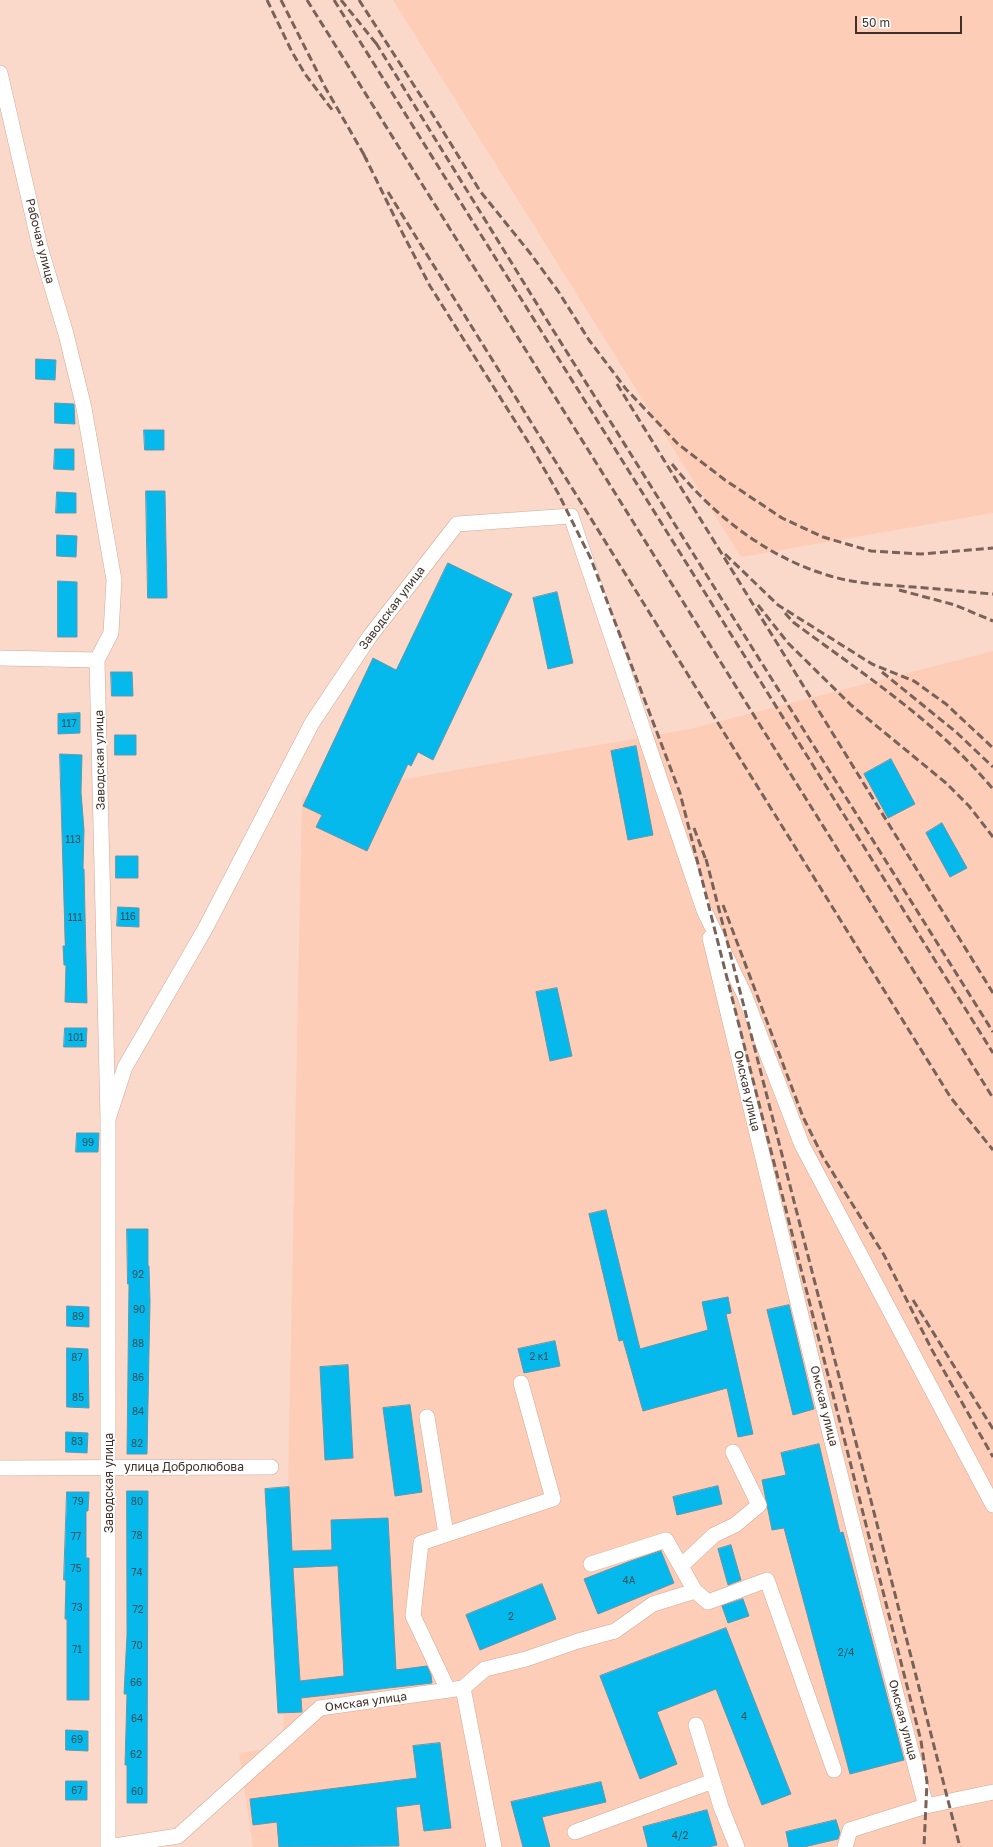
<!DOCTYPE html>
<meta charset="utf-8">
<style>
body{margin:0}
#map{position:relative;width:993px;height:1847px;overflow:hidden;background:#fad9ca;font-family:"Golos Text",sans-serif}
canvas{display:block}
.scale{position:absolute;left:855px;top:16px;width:107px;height:18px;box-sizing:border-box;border:2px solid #403029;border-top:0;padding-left:5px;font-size:12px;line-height:14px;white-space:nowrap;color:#403029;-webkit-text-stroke:3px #fff;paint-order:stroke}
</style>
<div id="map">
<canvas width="993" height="1847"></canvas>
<div class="scale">50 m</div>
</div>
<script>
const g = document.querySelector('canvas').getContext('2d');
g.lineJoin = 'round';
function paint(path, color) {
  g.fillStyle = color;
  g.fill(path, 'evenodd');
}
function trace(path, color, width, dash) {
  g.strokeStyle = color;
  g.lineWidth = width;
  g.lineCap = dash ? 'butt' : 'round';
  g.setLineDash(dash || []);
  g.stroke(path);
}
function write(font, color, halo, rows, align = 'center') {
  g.font = font + ' "Golos Text",sans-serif';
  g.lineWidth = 3.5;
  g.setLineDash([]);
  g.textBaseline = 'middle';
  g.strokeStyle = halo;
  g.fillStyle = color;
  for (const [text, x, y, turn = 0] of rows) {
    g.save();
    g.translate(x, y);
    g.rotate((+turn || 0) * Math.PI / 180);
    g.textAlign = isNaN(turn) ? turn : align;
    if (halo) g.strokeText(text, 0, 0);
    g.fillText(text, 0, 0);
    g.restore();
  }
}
const built = new Path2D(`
 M393,0H993V513L741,557Z
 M993,651V1847H253L239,1753L284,1746L283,1736L302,797L690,729Z`);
const building = new Path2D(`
 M36,359L56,360L55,380L36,379Z
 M55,403L74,404L75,424L55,423Z
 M144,430H164V450H145Z
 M55,449H74V470L54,469Z
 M146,491H165L167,598H148Z
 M57,492L76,493V513H56Z
 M57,535L77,536L76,557L57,556Z
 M448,563L512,594L433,760L418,752L411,766L408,764L367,851L316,827L322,815L303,806L373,658L396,670Z
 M58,581L77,582V637H58Z
 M557,592L573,663L548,669L533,598Z
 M111,672H132L133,696H112Z
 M80,713V733L58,734V714Z
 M115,735H136V755H115Z
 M636,746L653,835L628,840L611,751Z
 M60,754L82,755L81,792L84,830L83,869H84L87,1003L65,1002L66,965H64L63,946H65Z
 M891,759L915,804L888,818L864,774Z
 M942,823L967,868L950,877L926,833Z
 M116,856H138V878H116Z
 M118,907L139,908V927L117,926Z
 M557,988L572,1056L550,1061L536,992Z
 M65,1028H87L86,1047H64Z
 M77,1133H99L98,1152H76Z
 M606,1210L640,1349L708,1330L702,1302L728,1297L731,1313L726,1314L753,1434L738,1437L727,1388L643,1411L623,1340L619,1341L589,1214Z
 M127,1229H148V1266H149L150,1301L147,1454H127L129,1284H128Z
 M789,1305L814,1409L793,1415L767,1310Z
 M67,1306L89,1307V1327L67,1326Z
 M555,1341L560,1366L524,1373L518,1349Z
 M67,1348L88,1349L89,1408L67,1407Z
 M348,1365L353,1458L325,1460L320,1367Z
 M410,1405L422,1492L395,1496L383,1408Z
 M66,1432L88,1433L87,1453L66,1452Z
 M819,1444L840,1533L843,1532L904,1760L850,1774L784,1528L772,1530L762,1480L786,1475L781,1453Z
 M718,1486L722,1504L677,1515L673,1497Z
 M289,1487L292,1551L332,1550L331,1520L388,1518L396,1670L427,1666L431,1675L432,1683L301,1698L302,1712L278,1713L265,1489ZM338,1566L344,1676L300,1681L293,1568Z
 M127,1491H148L147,1803H127V1765H125L127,1694H124L127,1635Z
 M67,1492H89L88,1511H86V1558H89V1700H67V1619H65L66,1580H64Z
 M731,1545L741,1580L728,1585L718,1549Z
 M661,1551L674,1583L598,1614L584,1579L628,1562Z
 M542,1584L556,1619L480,1650L466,1615Z
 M743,1599L749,1616L728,1623L722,1606Z
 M726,1628L791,1794L762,1805L716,1689L657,1712L677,1764L640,1779L600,1676Z
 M66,1730L88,1731V1751L66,1750Z
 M440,1743L451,1828L424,1831L420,1804L396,1807L399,1846L279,1847L277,1822L253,1825L250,1799L417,1778L413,1746Z
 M66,1781H87V1800H66Z
 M601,1782L606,1802L542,1817L550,1847H523L511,1802Z
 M707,1810L717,1845L708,1847H648L643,1827Z
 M836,1820L840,1833L838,1839L804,1847H789L786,1832Z`);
const minor = new Path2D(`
 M0,73L40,247L66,334L84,408L114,580L111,633L97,660L108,1119V1847
 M0,658L97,660
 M710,938C780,1228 848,1518 926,1806L850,1830L845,1847
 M108,1119L125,1067L205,929L312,723L370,636L457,524L571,516L704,910L744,994L802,1145L993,1505
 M427,1417L446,1534
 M0,1468L271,1467
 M681,1566L714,1535L735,1525L759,1505L733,1452
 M695,1591L708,1602L767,1580L834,1770
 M463,1688L485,1669L526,1659L578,1641L615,1631L653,1604L695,1591L666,1540L591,1564
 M448,1690L413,1616L421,1543L553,1499L521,1383
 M696,1725L721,1807L737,1847
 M926,1806L993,1792
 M575,1832L713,1781
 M108,1847L178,1836L320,1708L463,1688L494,1847`);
const rail = new Path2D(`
 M267,0L292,52L305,74L333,111
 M281,0L325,87L367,160
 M307,0L993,1098
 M334,0L993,1053
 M341,0L379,47
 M359,0L433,115L480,191L530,253L558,291L589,340L626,389L678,444L725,480L782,518L823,537L871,551L921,554L993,548
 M376,43L553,330L993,1032
 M364,155L404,236L430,286L532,448L558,493L591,559L680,793L921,1741L927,1782L924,1847
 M388,192L951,1098L993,1150
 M617,384L993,993
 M672,464C712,514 765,556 827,575C855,584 885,585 914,587C941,589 967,592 993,594
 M725,554L778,605L872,664L914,681L946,704L993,748
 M899,590L955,605L993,621
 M758,605L788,643L851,705L946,783L969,806L993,837
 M785,613L793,622C863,674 936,721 993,789
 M882,672L956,732L993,767
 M694,828L707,863
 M706,859L960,1847
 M723,905L803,1117L823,1157L884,1255L932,1350L993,1457
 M913,1300L993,1429`);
const numberNames = [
 ["117",69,724],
 ["113",73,840],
 ["116",128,917],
 ["111",75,918],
 ["101",76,1038],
 ["99",88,1143],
 ["92",138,1275],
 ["90",139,1310],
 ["89",78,1317],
 ["88",138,1344],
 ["2 к1",539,1357],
 ["87",77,1358],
 ["86",138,1378],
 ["85",78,1398],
 ["84",138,1412],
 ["83",77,1442],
 ["82",137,1444],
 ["79",78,1502],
 ["80",137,1502],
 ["78",137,1536],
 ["77",76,1537],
 ["75",76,1569],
 ["74",137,1573],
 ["4А",629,1581],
 ["73",77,1608],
 ["72",138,1610],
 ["2",511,1617],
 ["70",137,1646],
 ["71",77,1650],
 ["2/4",846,1653],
 ["66",136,1683],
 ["4",744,1717],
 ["64",137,1719],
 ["69",77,1740],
 ["62",136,1755],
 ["67",77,1791],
 ["60",137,1792],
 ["4/2",680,1836]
];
const streetNames = [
 ["Рабочая улица",40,241,76],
 ["Заводская улица",392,608,-53],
 ["Заводская улица",100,760,-91],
 ["Омская улица",747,1091,77],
 ["Омская улица",824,1406,76],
 ["улица Добролюбова",184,1467],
 ["Заводская улица",109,1483,-90],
 ["Омская улица",366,1702,-8],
 ["Омская улица",903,1720,75]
];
paint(built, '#fdcdb7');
paint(building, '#05b9ec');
trace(building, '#6b95a6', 1);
trace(minor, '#d0aa97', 16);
trace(minor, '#fff', 15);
trace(rail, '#786259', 3, [8, 4]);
write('10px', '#31525a', null, numberNames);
write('12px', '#403029', '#fff', streetNames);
</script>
